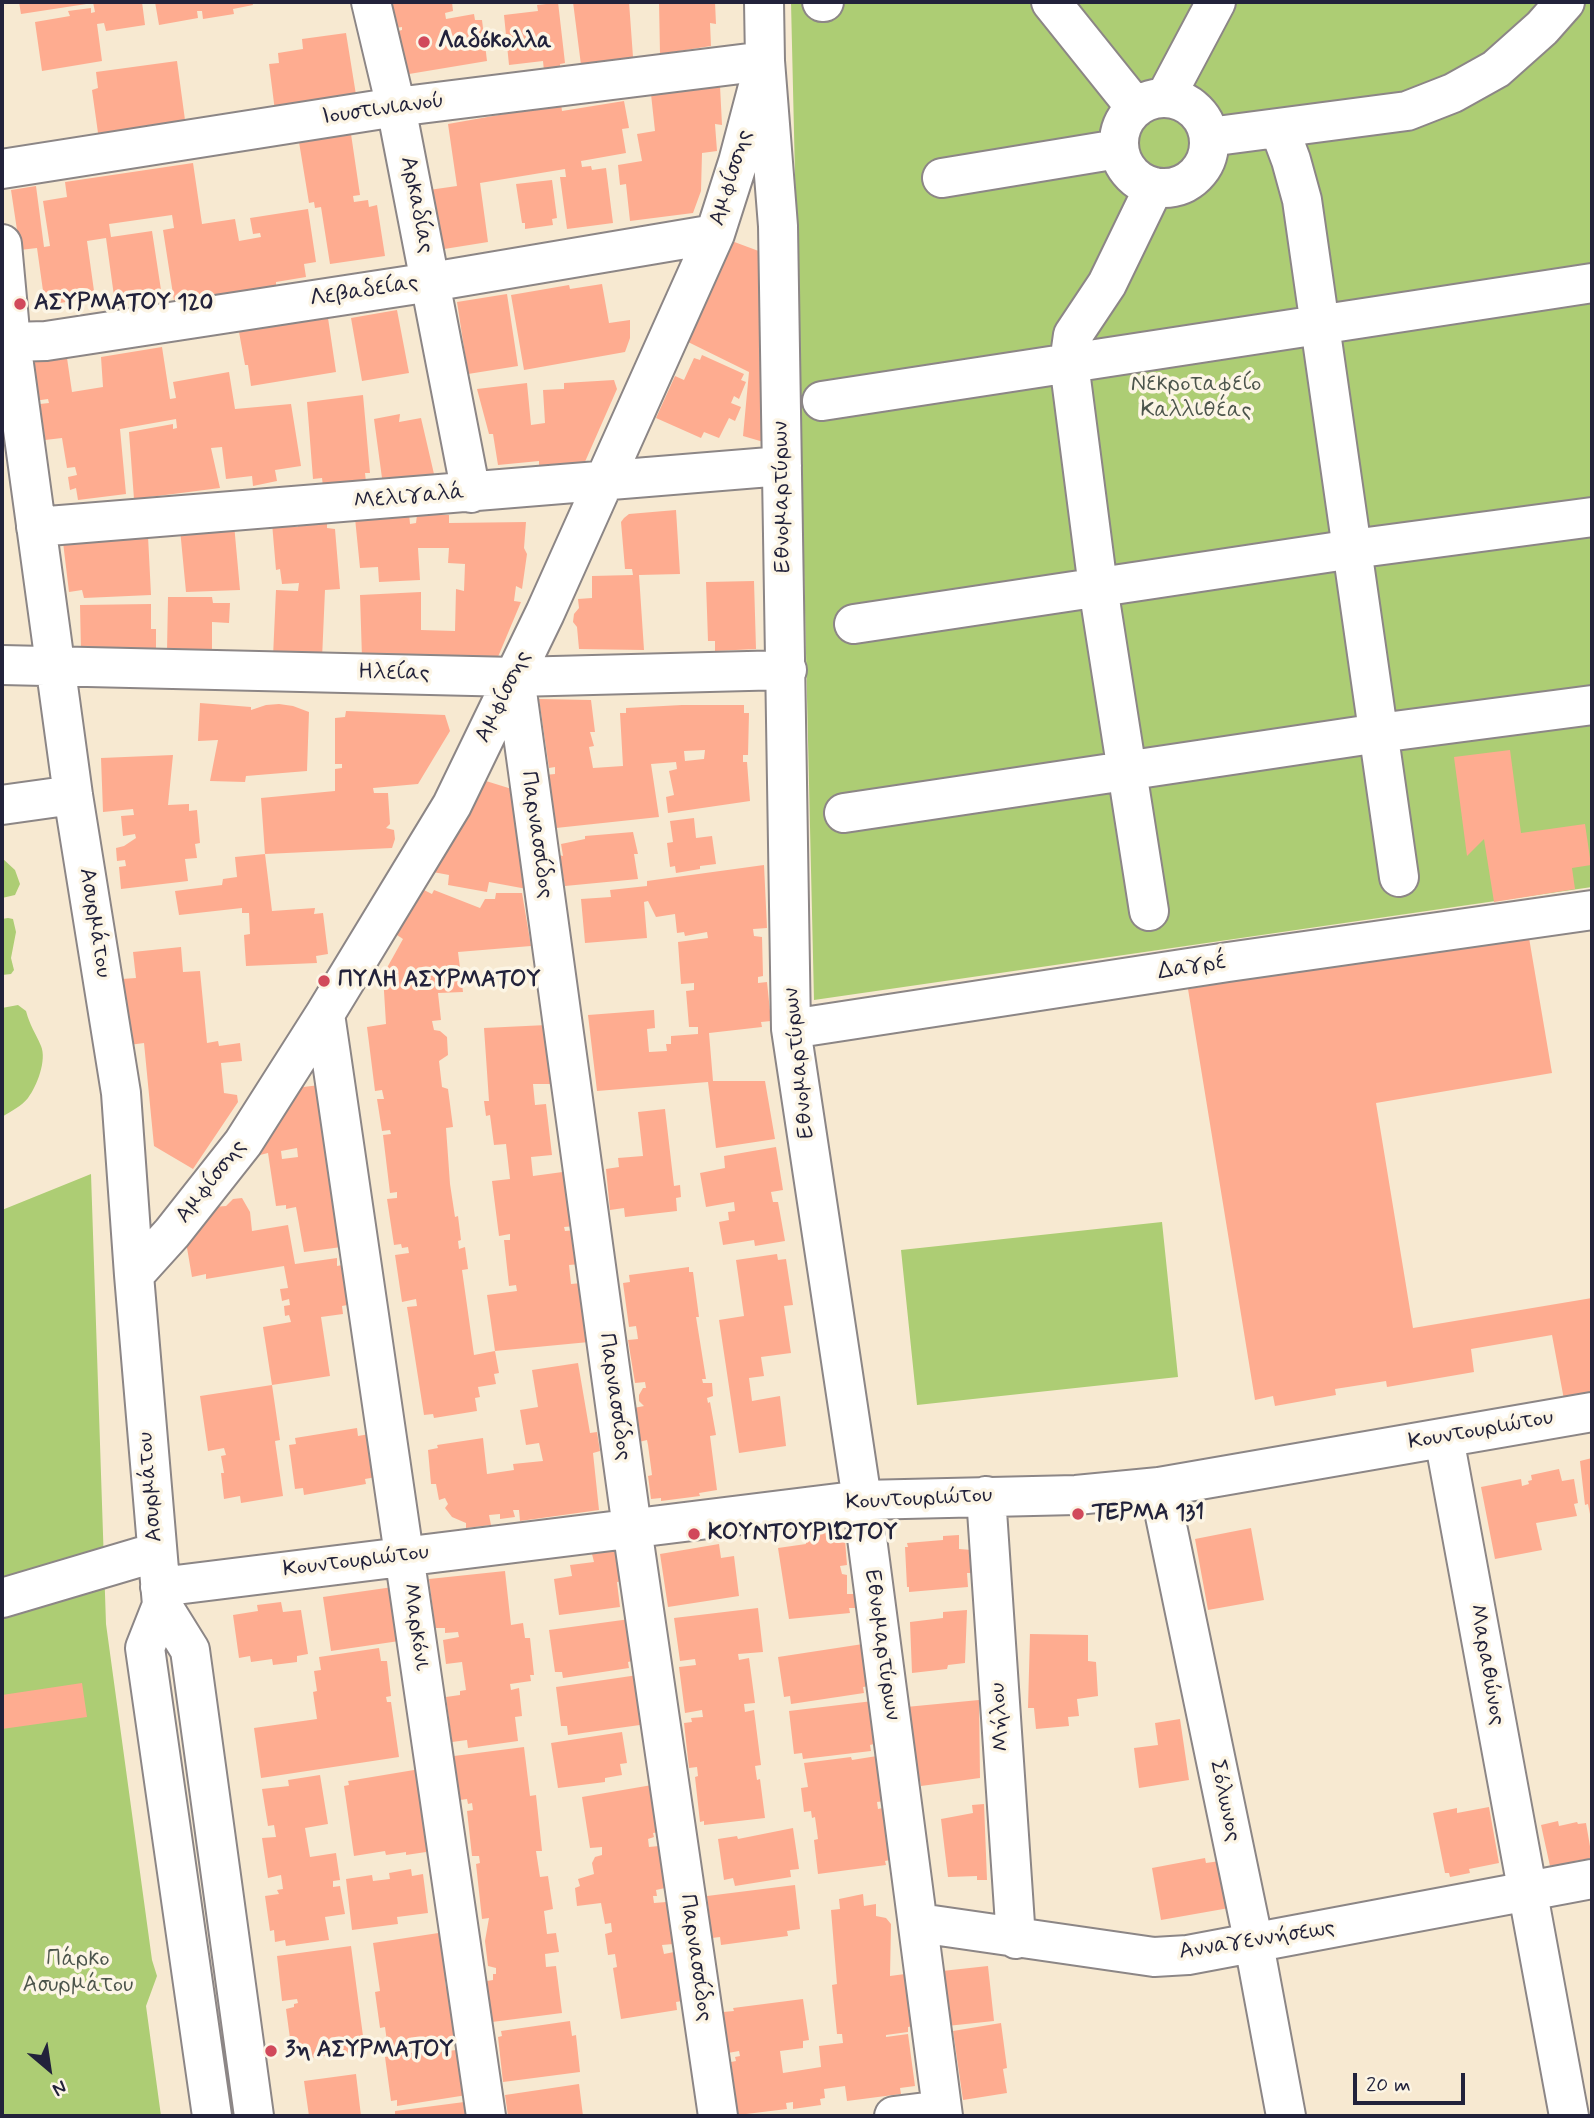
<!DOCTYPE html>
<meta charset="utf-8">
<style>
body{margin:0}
#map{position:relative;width:1594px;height:2118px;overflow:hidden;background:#f7e9d1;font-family:Mynerve,sans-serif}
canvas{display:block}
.frame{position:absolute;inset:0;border:4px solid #22223b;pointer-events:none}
.north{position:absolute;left:14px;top:2034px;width:70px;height:70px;-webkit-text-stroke:5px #fcf5e5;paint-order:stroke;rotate:151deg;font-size:19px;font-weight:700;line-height:28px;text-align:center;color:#22223b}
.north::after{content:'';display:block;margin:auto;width:24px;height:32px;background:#22223b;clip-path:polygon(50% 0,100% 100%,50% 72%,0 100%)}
.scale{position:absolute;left:1353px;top:2073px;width:112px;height:32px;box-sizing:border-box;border:4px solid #22223b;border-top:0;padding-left:9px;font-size:21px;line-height:24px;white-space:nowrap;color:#22223b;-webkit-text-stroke:5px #fcf5e5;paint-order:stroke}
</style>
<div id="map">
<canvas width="1594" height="2118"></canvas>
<div class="frame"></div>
<div class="north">N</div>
<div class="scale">20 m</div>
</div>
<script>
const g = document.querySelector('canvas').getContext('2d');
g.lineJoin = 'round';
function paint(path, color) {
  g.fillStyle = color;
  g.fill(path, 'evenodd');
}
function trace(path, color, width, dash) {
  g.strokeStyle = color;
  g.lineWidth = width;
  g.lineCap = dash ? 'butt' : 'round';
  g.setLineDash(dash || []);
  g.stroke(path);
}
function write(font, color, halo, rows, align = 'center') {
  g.font = font + ' Mynerve,sans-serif';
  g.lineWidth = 7;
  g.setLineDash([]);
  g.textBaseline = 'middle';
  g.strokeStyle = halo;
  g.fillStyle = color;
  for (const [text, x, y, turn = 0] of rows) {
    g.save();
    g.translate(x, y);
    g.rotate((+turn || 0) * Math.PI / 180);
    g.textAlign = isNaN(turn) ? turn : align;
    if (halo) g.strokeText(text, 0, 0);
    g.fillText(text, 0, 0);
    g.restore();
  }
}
const green = new Path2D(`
 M791,2H1592V887L814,1000Z
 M2,858L15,870L20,884L15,895L2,898Z
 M8,918L13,919L16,932L11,958L14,970L11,974L2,975V919Z
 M18,1005L26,1011C30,1026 35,1032 41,1046C47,1060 37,1086 28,1098C22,1106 11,1111 2,1117V1008Z
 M91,1174L106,1624L152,1960L157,1976L146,2006L161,2116H2V1210Z
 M1162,1222L1178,1377L917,1405L901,1250Z`);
const building = new Path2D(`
 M19,2H93V3L21,14Z
 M93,2H142L145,25L106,31L104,23L97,24L102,61L42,71L35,22L70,16L68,11L91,8V13L95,12Z
 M155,2H252L253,5L233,9L234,14L203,19L202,11H197L198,18L159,25Z
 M379,2H452L453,11L445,13L446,19L474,14L475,20H482L487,61L403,75L395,32L402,30V27L389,29Z
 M546,2H558L565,63L560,64V69L544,71L543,61L509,65L504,15L538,11L537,5L546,4Z
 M573,2H629L633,57L581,65Z
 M659,2H715L716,24L710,23L711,46L660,54Z
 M346,33L357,101L275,111L269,64L279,63L278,53L303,49L302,39Z
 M177,61L185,120L170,123L171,128L105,137V132L98,133L92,90L98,88L96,72Z
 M720,86L722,125L715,124L717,151L702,153L701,191L693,213L630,221L626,184L620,185L618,165L642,161L637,134L655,131L651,94Z
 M624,101L629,128L622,129L626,153L581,161L582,167L591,166L592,170L606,168L613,223L567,229L560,177H566L565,169L480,183L488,242L438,250L429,190L457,186L448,124L561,104L562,111Z
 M351,134L360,195L353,196L354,202L368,200L369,207L377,205L385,256L330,264L321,207L315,208L314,202L309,203L299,142Z
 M193,163L202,224L235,219L239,241L261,237L260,233L253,234L250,218L308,209L316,262L304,264L306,277L276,282V286L175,307L163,230L174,228L172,215L109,224L111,237L152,231L161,290L114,296L106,238L87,241L95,298L45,305L37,248L20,250L11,190L36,186L44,247L50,246L43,201L67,197L65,182Z
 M552,180L557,218L552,219L553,225L525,229V223H522L516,184Z
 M729,240L764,253L765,278L759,313L766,315L767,443L743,436L749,372L682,339Z
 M602,284L609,323L630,320V338L625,352L524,370L511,295L569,285L570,289Z
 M507,294L518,366L468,374L457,302Z
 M397,310L409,373L362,381L351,318Z
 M328,318L336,372L251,386L248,365H245L239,332Z
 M162,347L170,399L176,398L173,382L229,372L235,409L291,404L301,466L275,470L277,481L253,486L252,476L226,479L222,447L211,448L220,488L134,499L129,432L173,424V429L177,428L176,419L120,429L126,494L78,500L76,488L70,490L68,477L77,475L75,467L67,468L62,438L45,440L40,404L49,403L48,399L34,401L30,362L67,358L72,392L103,387L101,357Z
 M702,355L744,374L741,380L746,382L739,399L734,396L731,403L741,407L735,421L729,418L719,438L704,432L701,438L656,418L675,376L684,380L694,358L700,360Z
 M614,380L617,389L584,464L539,467V461L498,465L493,434H489L477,389L527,383L531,425L545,423L543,390L564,389V383Z
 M363,395L370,473H365L366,482L323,486L322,478L313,479L307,402Z
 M400,414L399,422L421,418L434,474H429V479L411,481V476L382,478L374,419Z
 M676,510L680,574L639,575L644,650L579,649L577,627L573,622L574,614L579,608L578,599L592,598V576L633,575L632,569H625L621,522L624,518L629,514Z
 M409,513L410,524L416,523L417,515H449V523L526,522L524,548L527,554L522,589L516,586L514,601L521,602L495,664L362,658L360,595L421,592V630L455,631L456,589L464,591L465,564L448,563L449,548H418L420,580L379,582L378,567L360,568L355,518Z
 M327,518V528L335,529L340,589L325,590L322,659L273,657L276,590L298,591L299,583L282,584L280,569L276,570L272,523L290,520V527H298V520Z
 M234,524L240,590L186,592L180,529Z
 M148,536L151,595L84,598L82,590L69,592L63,542Z
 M754,581L756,649L715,651V641H708L706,582Z
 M168,597H212L213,603H230L229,623L212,622V652L167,651Z
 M151,604V629H156V651H81L80,605Z
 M539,699L591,700L595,732H590L594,746L589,747L593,768L623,766L620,713H626V708L682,705H744V713H749L748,755H743V762H747L750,801L668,813L666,797L674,795L669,771L677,769L676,762L651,764L659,817L556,828L545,775L555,774V767L549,768ZM705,750L704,759L685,761L684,751Z
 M200,703L251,707V710L266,705L279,704L293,706L309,712L307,771L246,776L245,782L210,781L218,740L198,741Z
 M346,711L445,715L450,731L418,784L373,788L374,793H388L390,824L386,828L394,830L395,839L392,848L265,854L261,798L335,791V769L342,768V764H335V718L345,717Z
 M1510,750L1521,833L1585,824L1591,865L1572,868L1575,889L1494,902L1484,839L1467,856L1454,757Z
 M173,755L168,805L189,804V811L197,810L200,843L195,844L197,858L185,859L188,881L121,889L119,867L126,866L125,860L117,861L116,848L124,846L136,838L135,834L123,836L121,816L134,815L133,809L103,812L101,758Z
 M486,781L515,790L527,889L489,882L487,892L448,885L449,875L433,872Z
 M694,818L696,838L712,836L716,864L700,866V869L676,873L675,866L670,867L667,843L673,842L670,821Z
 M633,832L638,854H634L638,879L565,886L559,855L563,856L561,844L585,839V836Z
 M265,854L272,911L315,908L314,914L323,913L328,954L316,956L317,963L246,966L244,935L250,934L249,913H242V908L179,915L175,891L222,885L223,879L237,877L235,857Z
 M764,865L767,928L753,929L754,936L762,937L763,976L758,977V983L767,982L771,1021L761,1022L762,1027L709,1033L713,1081H765L775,1139L716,1148L708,1082L597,1091L588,1015L654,1010L655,1028L647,1029L649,1052L667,1051L666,1044H671V1036L698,1034V1027H689L686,991L694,990V983L681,984L678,942L708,938L707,932L685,936L684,932L677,933L675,914L656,917L648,901L644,902L647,938L585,943L581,899L611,897L610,890L647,886V881Z
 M422,889L432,894L434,890L480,908L485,899H495L496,893H522L531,946L458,952L463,992L438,993L441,1020L432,1021L434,1030L440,1031L447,1037L448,1055L439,1061L442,1087L448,1089L453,1127L446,1128L450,1184L455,1217L458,1216L461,1240L458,1241L459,1249L465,1247L468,1269L462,1270L474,1355L495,1351L499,1373L494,1374L496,1384L478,1387L480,1397L475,1398L477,1411L434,1418L433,1414L424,1415L407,1307L417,1306L416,1299L402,1302L395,1255L409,1253L408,1247L402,1248L401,1244L394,1245L387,1199L397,1198V1192L390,1193L383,1135L391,1134L390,1130L382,1131L377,1099H384L382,1090L375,1091L367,1027L386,1024L383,975L403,939L394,933Z
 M1528,932L1552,1073L1376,1103L1413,1328L1592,1298V1400L1565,1405L1552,1335L1471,1349L1474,1372L1387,1387L1386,1381L1335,1389L1336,1395L1275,1406L1273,1396L1255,1400L1188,989Z
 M181,947L183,972L200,971L207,1043L218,1041L219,1046L240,1043L242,1061L221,1063L224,1093L237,1095L238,1102L193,1169L154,1146L144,1043L129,1045L122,979L136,978L133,952Z
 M547,1025L552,1084H533L535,1105L546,1104L552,1155L531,1157L533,1176L570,1171L576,1226L564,1227L565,1231L577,1230L581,1264L569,1265L571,1284L582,1283L589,1342L495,1351L487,1295L517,1291L516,1285L509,1286L504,1240H510V1234L499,1236L492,1181L510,1179L506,1144L494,1145L490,1115L486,1116L484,1101H489L484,1028Z
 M320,1085L349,1246L304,1252L296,1207L286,1209V1205L276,1206L268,1153L260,1155L259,1148L295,1088ZM297,1148L298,1157L282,1159L281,1151Z
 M665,1109L674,1186L680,1185L681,1197L676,1198L677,1211L625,1217L624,1208L610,1210L606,1169L619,1167L618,1158L643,1156L638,1112Z
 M776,1147L783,1190L771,1192L773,1202H778L785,1241L755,1246L754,1240L723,1245L719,1222L729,1220L728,1212L735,1211L734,1202L706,1207L700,1173L725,1168L724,1156Z
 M242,1198L250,1212L252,1231L288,1225L295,1264L337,1258V1266L348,1264L353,1304L342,1306L343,1314L321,1317L330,1376L272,1385L280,1440L275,1441L283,1496L241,1503L240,1496L224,1499L221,1473H224L221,1456L226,1455L224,1448L208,1451L200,1396L272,1385L263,1327L291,1322L289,1315L285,1316L284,1306L290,1305L289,1299L282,1301L280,1289L288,1288L284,1266L206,1279V1274L192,1277L186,1242L213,1207L226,1206L233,1199Z
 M777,1254L778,1260L786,1259L793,1305L784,1306L791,1353L761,1357L764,1376L749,1378L752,1401L780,1396L786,1446L739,1453L719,1320L744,1316L736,1260Z
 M689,1267V1272H693L699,1317H696L706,1379H702L703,1383H712L713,1396L707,1398L708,1403L710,1402L716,1435L710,1436L717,1490L699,1493L700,1496L661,1501V1498L651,1499L648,1476L652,1475L648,1445L647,1440L639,1442L634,1408L644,1406L639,1401V1395L643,1388H646L645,1382L635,1383L628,1340L638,1339L637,1332L636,1326L629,1327L623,1283L630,1282L629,1275Z
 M578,1363L590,1433L597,1432L600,1451L593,1453L599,1510L520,1521L519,1510H513L515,1517L500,1519V1514L489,1515L491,1525L466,1528V1523L452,1517L445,1508L448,1504L445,1498L439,1500L436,1484H431L428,1450L438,1448L437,1445L483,1438L487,1474L514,1470L513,1464L543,1461L539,1443L526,1445L520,1410L538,1407L532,1370Z
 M357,1428L358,1436L375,1433L382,1476L365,1479L366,1484L304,1495L303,1488L295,1489L289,1445L296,1444L295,1438Z
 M1592,1458V1519H1591L1588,1504L1585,1505L1580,1461Z
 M1559,1469L1562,1481L1574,1479L1578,1503L1574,1504L1577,1516L1536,1523L1542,1550L1495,1559L1481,1487L1521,1479L1522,1486L1529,1484L1528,1481L1532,1480L1531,1475Z
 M1251,1528L1264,1600L1208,1610L1195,1539Z
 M833,1529L845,1540L847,1565L840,1566L842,1574L847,1575V1594H857V1608H849L850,1613L789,1619L778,1548L806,1544L805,1532Z
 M959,1535V1549L972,1550L973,1573H967L968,1587L909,1592V1587H907L905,1547H908L907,1543L943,1540V1536Z
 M719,1544L721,1558L734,1556L739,1596L668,1607L660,1554Z
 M620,1550L625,1581L617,1582L620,1607L559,1615L554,1579L572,1576L570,1565L594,1562L592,1554Z
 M505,1571L511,1625L523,1623L525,1638H530L534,1675H530L531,1681L510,1684L511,1690L519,1688L522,1716L515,1717L518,1741L468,1748L467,1740L452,1742L446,1697L460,1695V1691L466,1690L462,1662L446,1664L443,1640L459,1637L458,1632L445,1633V1628H435L429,1579Z
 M393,1587L406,1640L331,1651L323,1597Z
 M281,1602L283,1612L301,1610L308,1654L297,1656V1662L273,1665L272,1659L251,1662L250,1656L239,1658L233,1615L258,1611L257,1605Z
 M758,1608L763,1652L738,1654L739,1660L749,1658L755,1703L744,1704L745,1712L754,1710L761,1765L755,1766L757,1780L760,1779L765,1818L704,1825V1821L700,1822L695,1777L698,1776L697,1767L689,1768L684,1723L692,1722L691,1718L703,1717L702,1710L685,1713L679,1667L696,1665L695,1659L680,1661L674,1618Z
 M967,1610L965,1663L948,1665L947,1669L912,1673L910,1622L943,1618V1612Z
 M630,1619L636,1660L628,1662L629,1668L563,1678L562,1672H555L549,1630Z
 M1030,1634L1088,1635V1661L1096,1662L1098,1696L1077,1699L1079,1716L1068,1717L1069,1726L1036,1729L1034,1708H1028Z
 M863,1644L869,1686L863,1687L864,1693L791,1704L790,1696L784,1697L778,1657Z
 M379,1648L381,1661H387L391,1696L386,1697L387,1702H391L399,1757L261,1778L254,1728L317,1719L313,1692L317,1691L314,1671L321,1670L319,1657Z
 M638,1675L644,1719H640V1725L568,1735L567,1726H561L556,1687Z
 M82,1683L87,1717L2,1729V1695Z
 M979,1700L980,1778L921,1786L920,1780L914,1781L906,1707Z
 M873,1701L878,1743L870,1745L871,1751L803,1759L802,1753L794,1754L789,1711Z
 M1180,1719L1189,1780L1139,1788L1134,1748L1158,1745L1155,1723Z
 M622,1732L627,1763L620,1764L622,1775L605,1778V1782L558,1788L551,1743Z
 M524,1747L530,1796L536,1795L542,1851H536L540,1877L548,1876L553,1909L544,1911L547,1934L556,1933L559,1952L545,1954L546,1967L556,1966L562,2013L492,2022L487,1981L493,1980V1974H496V1968L488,1966L485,1941L489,1918L482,1919L476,1864L480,1863L479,1856H472L467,1811L473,1810L472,1803L468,1804L467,1799L460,1800L454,1756Z
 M877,1756L884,1801L877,1802L878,1809L883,1808L890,1860L885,1861L886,1865L818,1874L814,1840L818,1839L815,1817L812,1818L811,1811L804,1812L801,1788L808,1787L804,1763L851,1757L852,1760Z
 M420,1769L436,1847L426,1849V1852L406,1855V1852L386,1855L385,1851L354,1856L344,1786L349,1785L348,1781Z
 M320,1775L328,1824L305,1828L310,1857L336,1853L340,1880L333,1881V1887L340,1886L345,1914L325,1917L329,1940L286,1946L285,1940L275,1942L274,1930L270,1931L265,1896L279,1894L277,1890L283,1889L281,1875L268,1878L262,1838L276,1837L274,1825L268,1826L262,1789L289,1786L288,1780Z
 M652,1785L660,1832L653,1833L654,1837L648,1839L649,1847L659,1846L665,1888L656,1890L657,1896H653L654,1903L666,1902L673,1944L662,1945L664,1954L674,1952L682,2001L676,2002L677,2010L621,2019L613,1968L617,1967L615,1954L608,1955L605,1934L612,1932L611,1923L605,1924L601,1903L577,1906L575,1888L580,1886L578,1879L594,1874L592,1863L595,1857L602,1855V1847L590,1848L582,1797Z
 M984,1804L987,1880H977V1876L948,1877L941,1819L973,1813L972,1805Z
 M1489,1807L1499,1863L1469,1869L1470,1873L1450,1877L1449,1873H1445L1433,1813L1457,1808V1813Z
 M1558,1821L1559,1826L1577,1822L1578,1824L1586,1823L1592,1858L1575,1861V1865L1553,1870L1552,1865L1550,1866L1541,1825Z
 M793,1828L799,1869L790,1870L791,1877L735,1886L733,1878L724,1880L718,1839L737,1836L738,1839Z
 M1205,1858L1206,1863L1220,1861L1229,1908L1161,1920L1152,1868Z
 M411,1869L412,1876L423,1874L428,1913L397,1917L398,1924L352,1930L346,1879L372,1875L373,1881L390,1879L389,1873Z
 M795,1885L800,1929L787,1931L788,1936L721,1945L720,1937L712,1938L707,1896Z
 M863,1894L864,1906L876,1904V1916L886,1918L891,1924L890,1976L905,1974L914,2026L908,2027V2032L886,2035V2037L908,2034L915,2086L900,2088L901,2094L847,2101L845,2086L824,2089L825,2098L820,2099L821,2105L793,2109V2102L786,2103L787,2109L738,2115L731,2062L736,2061L735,2057L740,2056L739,2051L728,2053L723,2012L734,2011L733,2008L803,1999L809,2040L803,2041V2048L780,2051L783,2073L821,2067L819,2046L843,2043L842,2034H837L832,1985L837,1984L831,1910L840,1909L839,1899Z
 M445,1932L452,1980L445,1981L446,1987L455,1986L461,2031L453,2032L454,2039L388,2049L385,2027L380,2028L375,1992L380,1991L373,1943Z
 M351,1946L365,2051L301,2059L300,2052L292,2053L286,2009L294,2007V2004L298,2003L297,1999L282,2001L277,1956Z
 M988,1966L994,2021L947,2026L942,1971Z
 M570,2021L572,2036L576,2035L580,2072L503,2082L498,2037L502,2036L501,2031Z
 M1001,2023L1007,2068L1003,2069L1007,2093L963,2100L953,2031Z
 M464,2049L467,2095L397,2106V2100L391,2101L385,2057L424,2051L425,2054Z
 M356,2074L361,2116H309L304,2081Z
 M579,2084L583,2116H508L505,2095Z
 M472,2101L474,2116H395V2111Z`);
const minor = new Path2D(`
 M371,2L396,107L471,493
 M764,2L765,61L778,226L791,1029L862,1500L943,2116
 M822,2H824
 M1051,2L1136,108
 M1119 143a45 45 0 1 1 90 0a45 45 0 1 1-90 0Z
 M1165,98L1216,2
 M1279,128L1291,160L1302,200L1399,877
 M1209,137L1407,111L1453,93L1496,69L1542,28L1565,2
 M2,169L396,107L765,61
 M942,178L1118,149
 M2,244L11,342L73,795L121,1093L134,1275L162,1605L190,1650L254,2116
 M2,334L11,342L46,341L431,282L715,234
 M822,401L1592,283
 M36,527L782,466
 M854,624L1353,549L1592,517
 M2,665L515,677L787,670
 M515,677L632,1528L718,2116
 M2,805L73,795
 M844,813L1379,733L1592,705
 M1149,911L1098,587L1069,363L1073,335L1107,284L1154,187
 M325,1014L486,2116
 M791,1029L1228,962L1592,910
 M134,1275L172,1233L243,1143L325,1014L452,805L545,613L715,234L738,162L757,90
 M1444,1438L1569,2116
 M1159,1487L1254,1944L1286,2116
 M986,1496L1016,1939
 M160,1587L862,1500L1076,1495L1159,1487L1592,1412
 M2,1598L157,1552
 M162,1605L145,1648L212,2116
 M919,1923L1154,1957L1188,1955L1592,1879
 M894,2116L942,2110`);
const markers = [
 [424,42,7,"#d1495b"],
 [20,304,7,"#d1495b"],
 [324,981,7,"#d1495b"],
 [1078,1514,7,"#d1495b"],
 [694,1534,7,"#d1495b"],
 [271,2051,7,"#d1495b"]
];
const poiNames = [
 ["Λαδόκολλα",438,42],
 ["ΑΣΥΡΜΑΤΟΥ 120",34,304],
 ["ΠΥΛΗ ΑΣΥΡΜΑΤΟΥ",338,981],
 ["ΤΕΡΜΑ 131",1092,1514],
 ["ΚΟΥΝΤΟΥΡΙΏΤΟΥ",708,1534],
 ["3η ΑΣΥΡΜΑΤΟΥ",285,2051]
];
const streetNames = [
 ["Ιουστινιανού",383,110,-8],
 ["Αμφίσσης",732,178,-73],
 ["Αρκαδίας",416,205,79],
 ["Λεβαδείας",364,292,-9],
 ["Εθνομαρτύρων",783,497,-91],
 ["Μελιγαλά",409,498,-5],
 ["Ηλείας",394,674,1],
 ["Αμφίσσης",504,697,-64],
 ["Παρνασσίδος",536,835,82],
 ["Ασυρμάτου",94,923,81],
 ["Δαγρέ",1192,968,-9],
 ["Εθνομαρτύρων",800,1063,-96],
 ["Αμφίσσης",212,1182,-52],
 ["Παρνασσίδος",614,1397,82],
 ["Κουντουριώτου",1481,1431,-10],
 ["Ασυρμάτου",151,1487,-95],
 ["Κουντουριώτου",919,1500,-3],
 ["Κουντουριώτου",356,1562,-7],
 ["Μαρκόνι",415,1627,82],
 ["Εθνομαρτύρων",881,1645,82],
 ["Μαραθώνος",1486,1665,80],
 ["Μήλου",1001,1717,-94],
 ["Σόλωνος",1224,1801,78],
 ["Ανναγεννήσεως",1257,1941,-9],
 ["Παρνασσίδος",695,1958,82]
];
const parkNames = [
 ["Νεκροταφείο",1196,385],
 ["Καλλιθέας",1196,411],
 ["Πάρκο",78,1960],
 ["Ασυρμάτου",78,1986]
];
paint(green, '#adcd74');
paint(building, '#feac90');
trace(minor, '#8c8686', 42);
trace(minor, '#fff', 38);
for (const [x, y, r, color] of markers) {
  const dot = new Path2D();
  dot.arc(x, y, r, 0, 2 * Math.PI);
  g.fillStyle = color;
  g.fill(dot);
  trace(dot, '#fcf5e5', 2.5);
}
write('bold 23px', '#22223b', '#fcf5e5', poiNames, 'left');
write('23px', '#22223b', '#fcf5e5', streetNames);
write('23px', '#4c554c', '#fcf5e5', parkNames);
</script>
